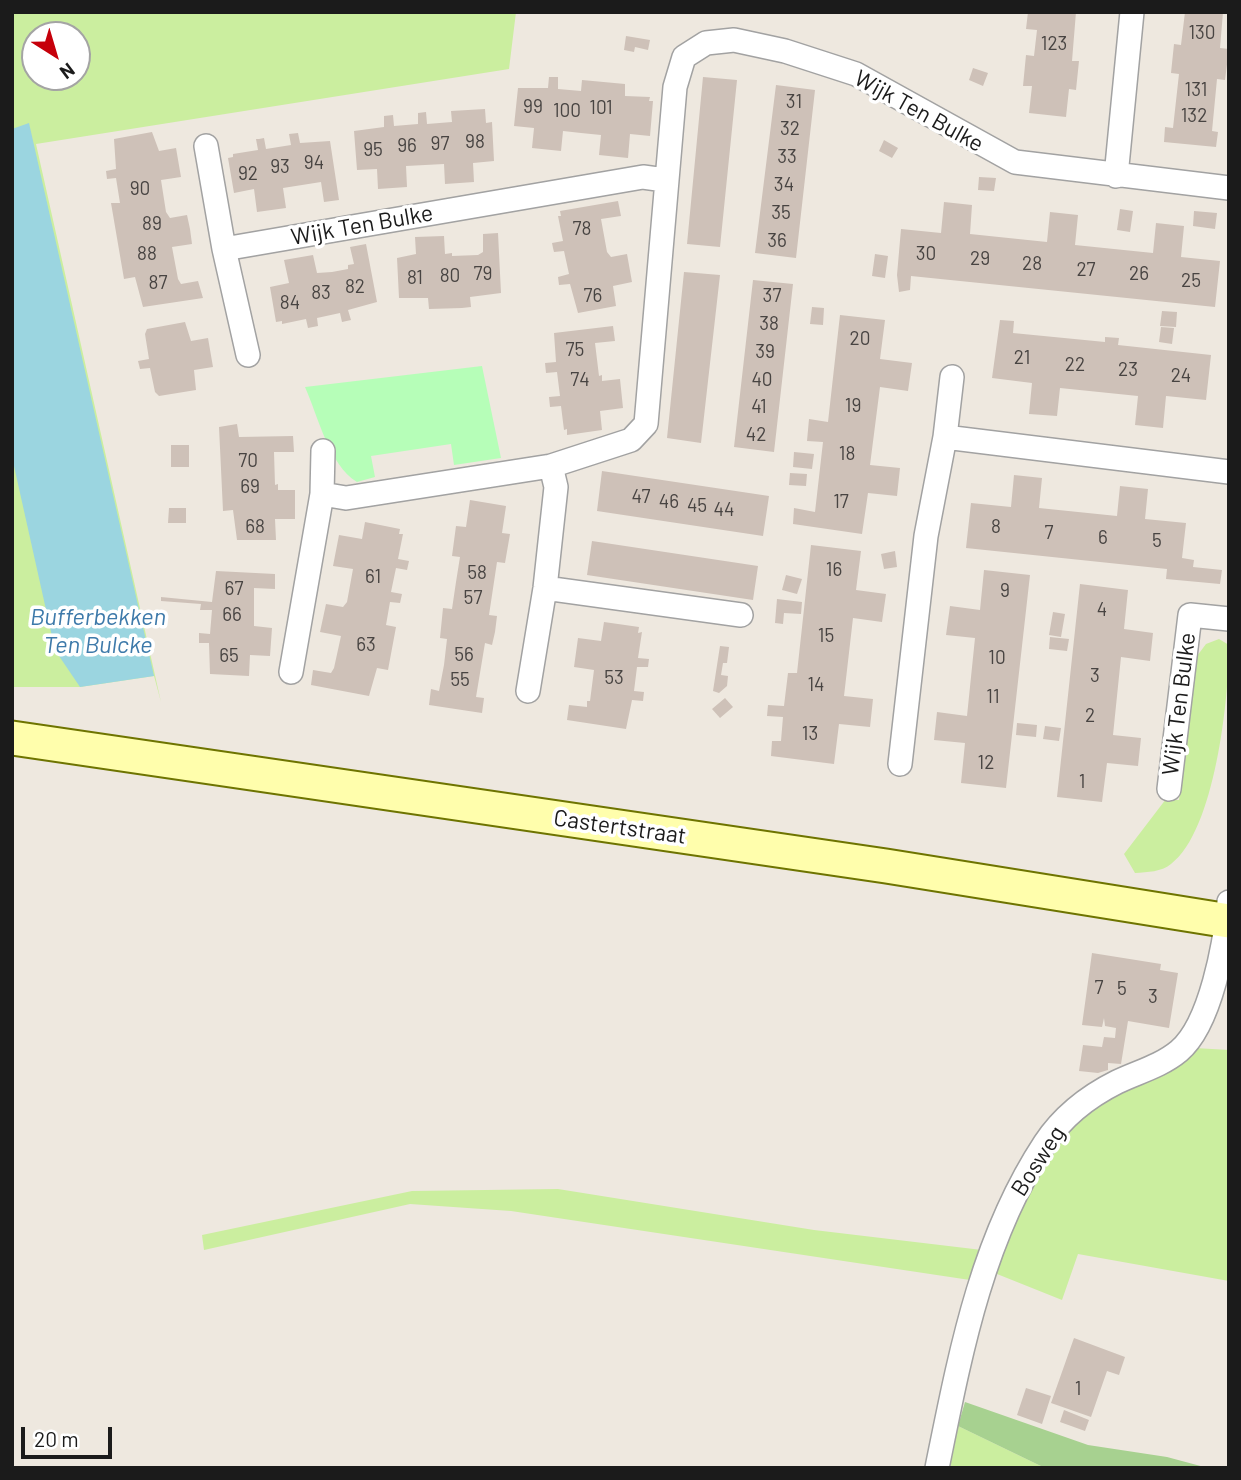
<!DOCTYPE html>
<style>
body{margin:0}
#map{position:relative;width:1241px;height:1480px;overflow:hidden;background:#eee8df;font-family:Barlow,sans-serif}
canvas{display:block}
.frame{position:absolute;inset:0;border:14px solid #1b1b1b;pointer-events:none}
.north{position:absolute;left:21px;top:21px;width:70px;height:70px;box-sizing:border-box;background:#fff;border:2px solid #a4a4a4;border-radius:50%;rotate:143deg;font-size:19px;font-weight:700;line-height:28px;text-align:center;color:#1b1b1b}
.north::after{content:'';display:block;margin:auto;width:24px;height:32px;background:#c6000b;clip-path:polygon(50% 0,100% 100%,50% 72%,0 100%)}
.scale{position:absolute;left:21px;top:1427px;width:91px;height:32px;box-sizing:border-box;border:4px solid #1b1b1b;border-top:0;padding-left:9px;font-size:21px;line-height:24px;white-space:nowrap;color:#1b1b1b;-webkit-text-stroke:5px #fff;paint-order:stroke}
</style>
<div id="map">
<canvas width="1241" height="1480"></canvas>
<div class="frame"></div>
<div class="north">N</div>
<div class="scale">20 m</div>
</div>
<script>
const g = document.querySelector('canvas').getContext('2d');
g.lineJoin = 'round';
function paint(path, color) {
  g.fillStyle = color;
  g.fill(path, 'evenodd');
}
function trace(path, color, width, dash) {
  g.strokeStyle = color;
  g.lineWidth = width;
  g.lineCap = dash ? 'butt' : 'round';
  g.setLineDash(dash || []);
  g.stroke(path);
}
function write(font, color, halo, rows, align = 'center') {
  g.font = font + ' Barlow,sans-serif';
  g.lineWidth = 7;
  g.setLineDash([]);
  g.textBaseline = 'middle';
  g.strokeStyle = halo;
  g.fillStyle = color;
  for (const [text, x, y, turn = 0] of rows) {
    g.save();
    g.translate(x, y);
    g.rotate((+turn || 0) * Math.PI / 180);
    g.textAlign = isNaN(turn) ? turn : align;
    if (halo) g.strokeText(text, 0, 0);
    g.fillText(text, 0, 0);
    g.restore();
  }
}
const grass = new Path2D(`
 M12,12H516L509,69L36,144L161,702L154,676L80,687H12ZM35,35H77V77H35Z
 M1219,639L1229,645C1229,698 1215,831 1171,864C1161,872 1148,872 1135,873L1124,854L1166,799L1179,800L1197,656L1206,644Z
 M1195,1048L1229,1050V1281L1078,1254L1062,1300L992,1272C1011,1219 1039,1151 1083,1115C1115,1089 1160,1069 1195,1048Z
 M558,1189L814,1230L982,1250L970,1280L511,1211L410,1204L204,1250L202,1235L412,1191Z
 M958,1426L1045,1468H950Z`);
const forest = new Path2D(`
 M965,1402L1088,1445L1167,1457L1208,1468H1045L958,1426Z`);
const park = new Path2D(`
 M482,366L501,458L454,465L451,444L371,456L375,477L357,482C329,465 318,416 305,387Z`);
const water = new Path2D(`
 M29,123L154,676L80,687L55,650L12,457V129Z`);
const building = new Path2D(`
 M1028,12H1076L1072,61H1079L1076,90L1069,89L1066,117L1029,113L1032,86H1023L1026,55L1034,56L1037,30L1026,29Z
 M1185,12H1223L1220,48L1229,49L1225,80L1217,79L1212,131L1218,132L1216,147L1164,142L1165,127L1173,128L1179,74L1171,73L1174,44L1181,45Z
 M626,36L650,40L648,50L635,47L634,52L624,50Z
 M973,68L988,73L983,86L969,80Z
 M549,77H558V89L581,91L582,80L625,84V96L650,97L649,101H653L650,136L630,134L628,158L599,155L601,135L581,133L563,131L561,151L532,148L534,128L514,126L518,88H548Z
 M703,77L737,80L720,247L687,244Z
 M776,85L815,90L796,258L755,253Z
 M485,109L486,123L492,122L494,161L473,163L474,182L445,184L444,164L406,166L407,187L378,189L377,169L357,170L354,131L384,127V116L393,115L394,126L418,124V113L426,112L427,124L452,122L451,111Z
 M152,132L159,151L176,148L181,177L161,180L166,212L170,218L187,215L190,229L192,244L172,247L178,279L181,284L198,281L203,298L143,307L135,277L124,279L111,203H120L116,178L107,179L106,171L116,169L114,139Z
 M298,133L300,143L330,141L339,200L324,202L321,182L283,188L286,208L257,212L254,189L234,193L228,158L233,157V154L258,150L256,139H259L264,138L266,149L291,145L289,134Z
 M884,140L898,148L892,158L879,151Z
 M979,177L996,178L994,191L978,190Z
 M618,201L621,216L601,219L607,252L611,257L627,254L632,282L613,286L616,306L578,313L570,284L559,285L558,277L569,274L564,251L554,252L553,248L552,243L563,241L558,216H561L560,211Z
 M944,202L972,205L970,234L1047,242L1050,212L1078,215L1075,245L1153,253L1156,223L1184,226L1181,257L1220,261L1215,307L911,276L910,290L899,292L897,275L901,229L941,233Z
 M1120,209L1133,211L1130,232L1117,230Z
 M1194,211L1217,213L1215,229L1193,226Z
 M498,233L501,293L470,297L471,307L462,308L429,309L428,298H399L397,258L416,254L415,237L444,236L445,254L452,253V256L478,255L483,252V234Z
 M366,244L377,302L348,310L351,320L342,322L340,313L317,318L318,326L308,328L306,319L282,324V321L276,322L270,287L289,283L284,260L313,255L317,273L332,272L348,269V265L354,264L350,247Z
 M875,254L888,256L885,278L872,276Z
 M684,272L720,275L701,443L667,438Z
 M753,280L793,284L774,452L734,447Z
 M812,307L824,308L823,325L810,324Z
 M1162,311L1177,312L1176,327L1160,326Z
 M840,315L885,320L880,359L912,363L908,391L880,387L870,465L900,468L897,496L868,493L862,534L793,524L794,508L815,512L823,442L807,441L809,419L828,422Z
 M1000,320L1014,321L1013,333L1105,342V337L1119,338L1118,345L1211,355L1206,400L1166,396L1163,428L1135,425L1138,396L1060,388L1057,416L1029,414L1032,383L992,378Z
 M185,322L191,341L208,338L213,367L194,370L196,390L159,396L155,392L150,368L140,369L138,361L149,359L145,334L147,329Z
 M613,326L615,341L595,343L599,376L602,375V381L620,379L623,408L600,411L602,430L567,435V429L564,430L561,406L550,407L549,397L560,396L557,372L546,373L545,363L556,362L554,333Z
 M1161,327L1174,328L1172,344L1159,342Z
 M237,424L239,437L293,436L294,452H274L275,485L278,484V490H295V519H275L276,540H237L233,510L223,511L219,427Z
 M171,445H189V467H171Z
 M794,452L814,454L812,469L793,467Z
 M602,471L769,496L763,536L597,511Z
 M790,473L807,474L806,486L789,485Z
 M1014,475L1042,478L1039,508L1117,516L1120,486L1148,489L1145,519L1186,523L1182,558L1194,560L1193,567L1222,570L1220,584L1166,579L1167,569L966,548L971,503L1011,507Z
 M470,500L506,506L502,533L510,534L505,563L497,562L489,615L497,616L495,632L492,645L485,643L476,697L484,698L482,713L429,705L431,689L439,691L444,665L447,639L440,638L443,608L452,609L456,582L460,557L452,556L456,526L466,527Z
 M169,508H186V523H168Z
 M365,522L400,529L399,534H403L398,559L409,561L407,570L396,568L391,592L402,594L400,603L390,602L386,625L396,627L388,670L377,668L369,696L311,685L313,670L331,673L334,668L341,636L320,632L326,604L343,607L347,602L353,569L333,566L339,535L362,539Z
 M592,541L758,566L753,600L587,575Z
 M811,545L861,551L856,590L886,594L882,622L853,618L844,696L873,699L870,727L839,724L834,764L771,756L772,741H781L783,717L767,716L768,705L784,706L788,673H797Z
 M895,551L897,567L884,569L881,554Z
 M984,570L1030,575L1006,788L961,783L965,743L934,740L937,712L967,716L975,638L946,635L950,606L980,610Z
 M216,571L275,574V589L254,588V626L272,628L270,656L250,655L249,676L210,674L209,643H199V633L210,634L212,610H200L201,604L161,601V597L212,602Z
 M786,575L802,579L797,594L782,590Z
 M1080,584L1128,590L1124,629L1153,633L1150,661L1121,657L1113,735L1141,738L1138,766L1107,763L1102,802L1057,797Z
 M777,599L802,602L801,614L784,613L783,624L775,623Z
 M1053,612L1065,614L1061,637L1049,635Z
 M604,622L639,627L638,633L642,632L638,658L649,659L648,667H637L634,691L644,692L643,701L632,700L626,729L567,720L569,705L587,707V701H590L594,670L574,667L578,638L601,641Z
 M1050,637L1069,639L1067,651L1049,649Z
 M720,646L729,647L727,663H723L721,675L728,676L727,686L719,693L713,691Z
 M725,698L733,707L720,718L712,709Z
 M1017,723L1037,725L1036,737L1016,735Z
 M1045,726L1061,728L1059,741L1043,739Z
 M1092,953L1161,964L1160,970L1178,973L1169,1028L1128,1021L1121,1064L1108,1063V1070L1098,1073L1079,1071L1083,1045L1102,1047L1104,1037L1115,1038L1116,1028L1105,1026L1104,1018L1102,1027L1082,1025Z
 M1074,1338L1125,1357L1119,1375L1107,1371L1091,1417L1051,1403Z
 M1026,1388L1051,1396L1042,1424L1017,1415Z
 M1064,1410L1089,1420L1085,1431L1060,1422Z`);
const minor = new Path2D(`
 M206,146L224,249
 M1116,176L1132,12
 M248,355L224,249L643,177L665,180
 M945,437L1229,472
 M322,494L346,498L551,466
 M545,588L741,615
 M291,672L322,494L323,451
 M528,691L545,588L556,487L551,466L631,440L646,424L675,87L684,57L706,43L734,40L785,51L856,74L1015,162L1229,188
 M900,764L926,536L945,437L952,377
 M1169,789L1190,615L1229,619
 M937,1468C960,1355 981,1240 1045,1143C1063,1116 1089,1096 1117,1082C1138,1072 1161,1066 1179,1051C1211,1024 1225,943 1229,902`);
const secondary = new Path2D(`
 M12,738L886,866L1229,921`);
const numberNames = [
 ["130",1202,33],
 ["123",1054,44],
 ["131",1196,90],
 ["31",794,102],
 ["99",533,107],
 ["101",601,108],
 ["100",567,111],
 ["132",1194,116],
 ["32",790,129],
 ["98",475,142],
 ["97",440,144],
 ["96",407,146],
 ["95",373,150],
 ["33",787,157],
 ["94",314,163],
 ["93",280,167],
 ["92",248,174],
 ["34",784,185],
 ["90",140,189],
 ["35",781,213],
 ["89",152,224],
 ["78",582,229],
 ["36",777,241],
 ["88",147,254],
 ["30",926,254],
 ["29",980,259],
 ["28",1032,264],
 ["27",1086,270],
 ["79",483,274],
 ["26",1139,274],
 ["80",450,276],
 ["81",415,278],
 ["25",1191,281],
 ["87",158,283],
 ["82",355,287],
 ["83",321,293],
 ["76",593,296],
 ["37",772,296],
 ["84",290,303],
 ["38",769,324],
 ["20",860,339],
 ["75",575,350],
 ["39",765,352],
 ["21",1022,358],
 ["22",1075,365],
 ["23",1128,370],
 ["24",1181,376],
 ["74",580,380],
 ["40",762,380],
 ["19",853,406],
 ["41",759,407],
 ["42",756,435],
 ["18",847,454],
 ["70",248,461],
 ["69",250,487],
 ["47",641,497],
 ["46",669,502],
 ["17",841,502],
 ["45",697,506],
 ["44",724,510],
 ["68",255,527],
 ["8",996,527],
 ["7",1049,533],
 ["6",1103,538],
 ["5",1157,541],
 ["16",834,570],
 ["58",477,573],
 ["61",373,577],
 ["67",234,589],
 ["9",1005,591],
 ["57",473,598],
 ["4",1102,610],
 ["66",232,615],
 ["15",826,636],
 ["63",366,645],
 ["56",464,655],
 ["65",229,656],
 ["10",997,658],
 ["3",1095,676],
 ["53",614,678],
 ["55",460,680],
 ["14",816,685],
 ["11",993,697],
 ["2",1090,716],
 ["13",810,734],
 ["12",986,763],
 ["1",1082,782],
 ["7",1099,988],
 ["5",1122,989],
 ["3",1153,997],
 ["1",1078,1389]
];
const streetNames = [
 ["Wijk Ten Bulke",919,111,29],
 ["Wijk Ten Bulke",362,225,-10],
 ["Wijk Ten Bulke",1179,704,-83],
 ["Castertstraat",620,827,8],
 ["Bosweg",1038,1161,-57]
];
const waterNames = [
 ["Bufferbekken",98,617],
 ["Ten Bulcke",98,645]
];
paint(grass, '#cbee9f');
paint(forest, '#a7d190');
paint(park, '#b6feb8');
paint(water, '#9bd5e0');
paint(building, '#cec1b8');
trace(minor, '#a2a2a2', 26);
trace(secondary, '#6e7400', 37);
trace(minor, '#fff', 23);
trace(secondary, '#fffeac', 33);
write('19px', '#484442', null, numberNames);
write('23px', '#1b1b1b', '#fff', streetNames);
write('italic 24px', '#3e7aaa', '#fff', waterNames);
</script>
